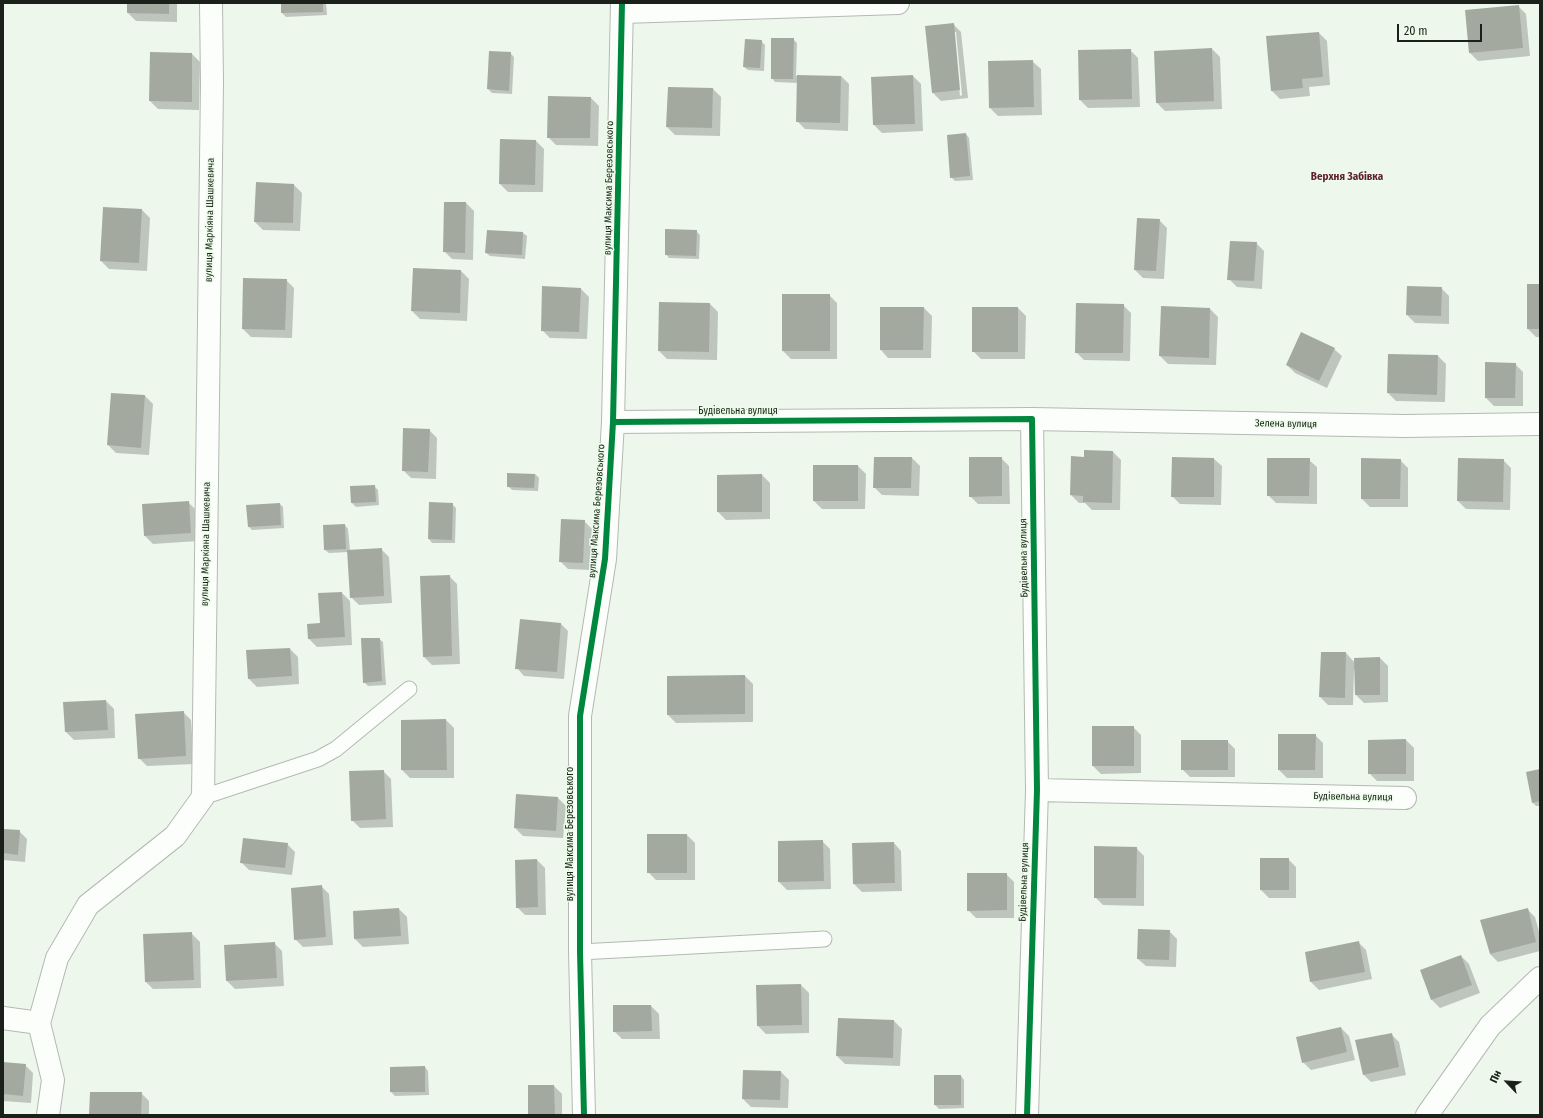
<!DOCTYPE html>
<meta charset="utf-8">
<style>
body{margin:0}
#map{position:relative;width:1543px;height:1118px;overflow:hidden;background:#eef7ec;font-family:"Fira Sans Condensed",sans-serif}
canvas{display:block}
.frame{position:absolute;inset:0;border:4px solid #1b211a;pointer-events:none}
.north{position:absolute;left:1487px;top:1062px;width:40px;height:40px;-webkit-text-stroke:3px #ebfce8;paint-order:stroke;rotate:295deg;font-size:11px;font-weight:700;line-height:16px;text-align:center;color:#1b211a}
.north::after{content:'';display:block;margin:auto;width:14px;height:18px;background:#1b211a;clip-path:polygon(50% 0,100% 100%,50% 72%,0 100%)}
.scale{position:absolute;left:1397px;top:24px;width:85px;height:18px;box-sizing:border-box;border:2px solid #1b211a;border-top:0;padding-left:5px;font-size:12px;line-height:14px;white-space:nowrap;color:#1b211a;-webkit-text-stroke:3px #ebfce8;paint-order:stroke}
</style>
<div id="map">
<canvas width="1543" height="1118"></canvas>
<div class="frame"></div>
<div class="north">Пн</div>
<div class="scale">20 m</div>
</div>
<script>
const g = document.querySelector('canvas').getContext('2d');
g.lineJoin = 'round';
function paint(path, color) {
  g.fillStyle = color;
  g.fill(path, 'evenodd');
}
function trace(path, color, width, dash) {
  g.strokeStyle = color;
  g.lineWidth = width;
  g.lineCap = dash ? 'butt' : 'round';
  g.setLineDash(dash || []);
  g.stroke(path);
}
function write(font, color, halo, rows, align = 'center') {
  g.font = font + ' "Fira Sans Condensed",sans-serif';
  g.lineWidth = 3;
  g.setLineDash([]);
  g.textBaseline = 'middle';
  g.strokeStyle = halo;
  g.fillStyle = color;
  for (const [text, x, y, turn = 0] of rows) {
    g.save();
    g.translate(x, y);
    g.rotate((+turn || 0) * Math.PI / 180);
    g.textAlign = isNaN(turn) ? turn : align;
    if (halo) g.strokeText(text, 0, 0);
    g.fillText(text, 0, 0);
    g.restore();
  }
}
const shadow = new Path2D(`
 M128,3H177V22L136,21L128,13Z
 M282,3H326L327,15L286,17L282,13Z
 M1518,6L1526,14L1530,56L1478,61L1470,53Z
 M953,24L961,32L968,98L941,101L933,93ZM954,32H956L962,95L960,96Z
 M1319,33L1327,41L1330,85L1309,87L1310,96L1280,99L1272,91Z
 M793,39L797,43L796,76H841L849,84L848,131L805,129L797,121L798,83L775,82L772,78Z
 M761,41L765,45L764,71L748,70L744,67Z
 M1212,49L1220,57L1222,109L1165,111L1157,103Z
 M1130,50L1138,58L1140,107L1088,108L1080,100L1079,51Z
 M490,52L510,53L514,57L512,94L492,93L488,89Z
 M192,54L200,62L199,110L158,109L150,101Z
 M989,62H1033L1041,69L1042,115L998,116L990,108Z
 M913,76L921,84L923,131L882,133L874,125Z
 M713,89L721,97L720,136L675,135L667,127Z
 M591,98L599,106L598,146L556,145L548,137Z
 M966,134L969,138L973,180L955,181L951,177Z
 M536,141L544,149L543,192H508L500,184Z
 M257,183L294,185L302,193L300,231L263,230L255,222Z
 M466,203L474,211L473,260L452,259L444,251Z
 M142,210L150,218L147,271L109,269L101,261Z
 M1159,220L1167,228L1164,279L1143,278L1135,270Z
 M696,231L700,235L699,259L669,258L666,254Z
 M523,233L527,236L525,259L490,256L486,253Z
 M1256,243L1264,251L1262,289L1237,287L1229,279Z
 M461,271L469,279L467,321L420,319L412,311Z
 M286,280L294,288L292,338L251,337L243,329Z
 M1540,285V337H1536L1528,329Z
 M1441,288L1449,296V324L1415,323L1407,315Z
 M581,289L589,297L587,339L550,338L542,330Z
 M829,295L837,303V359H791L783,351Z
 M710,304L718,312L717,360L667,359L659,351Z
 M1123,305L1131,313L1130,361L1084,360L1076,352Z
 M924,308L932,316L931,358H888L881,350Z
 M1018,308L1026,316L1025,359H981L973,351Z
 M1210,309L1218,317L1216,365L1168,364L1160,356Z
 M1334,349L1342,356L1327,388L1295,373L1287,365Z
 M1438,356L1446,364L1445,402L1396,401L1388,393Z
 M1515,364L1523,372V406H1494L1486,398Z
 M112,394L145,396L153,404L149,455L116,453L108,445Z
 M429,430L437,438L436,479L411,478L403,470Z
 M1085,451L1113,452L1121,460L1120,510H1092L1085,503H1079L1071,495L1085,458Z
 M912,458L920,466L919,496L882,495L874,487Z
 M1001,458L1009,466L1010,504H978L970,496Z
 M1214,459L1222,466L1221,505L1180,504L1172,496Z
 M1309,460L1317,467V504L1276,503L1268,495Z
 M1400,460L1408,468V507H1370L1362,499Z
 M1503,460L1511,468L1510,510L1466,509L1458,501Z
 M858,466L866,474L865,509H822L814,501Z
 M535,474L539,478L538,491L512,490L508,486Z
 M762,475L770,483V519L726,520L718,512Z
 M374,486L378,490L379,505L356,507L352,503L351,487Z
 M188,502L196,510L198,541L153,544L145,536Z
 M280,504L283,507L284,528L252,530L249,527Z
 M452,504L456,508L455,543H432L429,539Z
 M584,521L592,529L590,570L568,569L560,561Z
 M345,525L348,529L350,551L381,549L389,557L392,603L359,605L351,597L348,552L329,553L325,550Z
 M449,576L457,584L460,664L432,665L424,657Z
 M342,593L350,601L352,645L317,647L309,639L308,625L321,624Z
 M560,623L568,631L564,679L524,676L517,668Z
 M379,639L383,642L386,685L368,686L364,682Z
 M290,649L298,657L299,684L257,687L249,679Z
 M1346,653L1355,663L1380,658L1388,666V702L1364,703L1356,695V670H1354L1353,705H1328L1320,697Z
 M745,676L753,684V722L676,723L668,715V677Z
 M106,701L114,709L115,738L74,740L66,732L64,703Z
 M183,712L191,720L194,764L147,766L139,758Z
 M446,720L454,728V778H410L402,770Z
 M1133,727L1141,735V773L1101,774L1093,766Z
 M1315,735L1323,743V778H1287L1279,770Z
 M1406,740L1414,748V781H1377L1369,773Z
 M1227,741L1235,749V777H1190L1182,769Z
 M1540,770V806H1536L1533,803Z
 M383,771L391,779L393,827L360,828L352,820Z
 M558,798L566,806L563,838L523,836L515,828Z
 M3,830L19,831L27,839L25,862L3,860Z
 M687,835L695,843V880H656L648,872Z
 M822,841L830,849L831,889L787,890L779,882Z
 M894,843L901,851L902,891L862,892L854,884L853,844Z
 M287,844L295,852L292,875L249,870L241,862Z
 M1136,848L1144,856V906L1103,905L1095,897Z
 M1288,859L1296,867V898H1269L1261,890Z
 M537,860L545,868L546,915H525L517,907Z
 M1006,874L1014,882V918H976L968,910Z
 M321,886L329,894L333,945L303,947L295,939Z
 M399,909L407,917L409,944L363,947L355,939Z
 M1527,909L1535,917L1540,935V951L1498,962L1490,954Z
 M1169,931L1177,939L1176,967L1146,966L1138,959Z
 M192,934L200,942L201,988L153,989L146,982Z
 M1358,942L1366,950L1372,979L1319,990L1311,982Z
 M274,943L282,951L284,986L235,989L227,981Z
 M1461,956L1469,964L1480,993L1440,1008L1432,1000L1422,971Z
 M801,985L809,993V1033L766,1034L758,1026Z
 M651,1006L659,1014L660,1039H622L614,1031Z
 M894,1021L902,1029L900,1066L845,1064L837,1056Z
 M1341,1028L1349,1036L1355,1060L1311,1070L1303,1062Z
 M1391,1034L1399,1042L1406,1075L1371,1082L1363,1074Z
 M3,1063L25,1065L33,1073L31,1103L3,1101Z
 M425,1067L428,1071L429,1095L395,1096L391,1092Z
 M781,1072L789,1080L788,1108L751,1107L743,1099Z
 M961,1076L964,1080V1108L939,1109L935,1105Z
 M554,1086L562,1094V1115H529Z
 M141,1093L149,1101V1115H90Z`);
const building = new Path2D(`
 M127,3H169V14L127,13Z
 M281,3H323V12L281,13Z
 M1519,5L1523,48L1469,53L1465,10Z
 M954,23L960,90L932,93L925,26Z
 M1319,32L1323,77L1302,79L1303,88L1271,91L1266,36Z
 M771,38H794L793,79H771Z
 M745,39L762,40L760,68L743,67Z
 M1212,48L1214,101L1156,103L1154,51Z
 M1131,49L1132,99L1079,100L1078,50Z
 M489,51L511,52L509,91L487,89Z
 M150,52L192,53V102L149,101Z
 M1033,60L1034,107L989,108L988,61Z
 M797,75L841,76L840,123L796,122Z
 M913,75L915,124L873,125L871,77Z
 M668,87L713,88L712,128L666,127Z
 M548,96L591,97L590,138H547Z
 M966,133L970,176L950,178L947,135Z
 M500,139L536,140L535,185L499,184Z
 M256,182L294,184L293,223L254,222Z
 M444,202H466L465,253L443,252Z
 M103,207L142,209L139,263L100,261Z
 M1137,218L1160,219L1156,271L1134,270Z
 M665,229L697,230L696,256L665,255Z
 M487,230L523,232L522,255L485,253Z
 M1230,241L1257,242L1254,281L1227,280Z
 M413,268L461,270L460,313L411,311Z
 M243,278L287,279L285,330L242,329Z
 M1527,284H1540V329H1527Z
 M542,286L581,288L579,332L541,331Z
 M1407,286L1442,287L1441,316L1406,315Z
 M782,294H830V351H782Z
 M659,302L710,303L709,352L658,351Z
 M1076,303L1124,304L1123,353H1075Z
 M1161,306L1210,308L1209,358L1159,356Z
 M880,307H924L923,350H880Z
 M972,307H1018V352H972Z
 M1301,332L1335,348L1319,381L1286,365Z
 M1388,354L1438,355L1437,395L1387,393Z
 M1485,362L1516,363L1515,398H1485Z
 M111,393L145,395L141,448L107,445Z
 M403,428L430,429L428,472L402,471Z
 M1084,450L1113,451L1112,503L1083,502V496L1070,495L1071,456L1084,457Z
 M874,457H912L911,488H873Z
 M969,457H1002V496L969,497Z
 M1172,457L1214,458V497H1171Z
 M1267,458H1310L1309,496H1267Z
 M1361,458L1401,459L1400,499H1361Z
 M1458,458L1504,459L1503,502L1457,501Z
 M813,465H858V501H813Z
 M507,473L535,474L534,488L507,487Z
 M762,474V512H717V475Z
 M375,485L376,502L351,503L350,486Z
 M189,501L191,533L144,536L142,504Z
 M429,502L453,503L452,540L428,539Z
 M280,503L281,525L248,527L246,505Z
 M561,519L585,520L583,563L559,562Z
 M345,524L346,549L324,550L323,525Z
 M382,548L384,596L350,598L347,550Z
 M450,575L452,656L423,657L420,576Z
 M342,592L345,637L308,639L307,624L320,623L318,593Z
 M520,619L561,623L557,672L515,669Z
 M361,638H380L382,681L363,683Z
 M290,648L292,676L248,679L246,650Z
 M1321,652H1346L1345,698L1319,697Z
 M1380,657V695H1355L1354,658Z
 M745,675V714L667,715V676Z
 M106,700L108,730L65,732L63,702Z
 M184,711L186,756L138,759L135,714Z
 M446,719L447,770H401V720Z
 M1092,726H1134V766H1092Z
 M1278,734H1316L1315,770H1278Z
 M1406,739V774H1368V740Z
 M1181,740H1228V770H1181Z
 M1540,769V801L1532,803L1526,772Z
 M384,770L386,819L351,821L349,771Z
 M516,794L558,797L556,831L514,828Z
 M3,829L20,830L18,855L3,853Z
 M647,834H687V873H647Z
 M243,838L288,843L285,868L240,863Z
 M823,840L824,881L778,882V841Z
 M894,842L895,883L853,884L852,843Z
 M1094,846L1137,847L1136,898H1094Z
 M1260,858H1289V890H1260Z
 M537,859L538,907L516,908L515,860Z
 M967,873H1007V910L967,911Z
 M322,885L326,937L294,940L291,888Z
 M399,908L401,936L354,939L353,911Z
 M1528,908L1536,942L1490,954L1480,920Z
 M1138,929L1170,930L1169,960L1137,959Z
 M192,932L194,980L145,982L143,934Z
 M1359,941L1365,972L1310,982L1305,952Z
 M275,942L277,978L226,981L224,945Z
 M1461,955L1472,985L1431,1000L1420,970Z
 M801,984L802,1025L757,1026L756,985Z
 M613,1005H651L652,1031L613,1032Z
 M838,1018L894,1020L893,1058L836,1056Z
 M1341,1027L1347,1052L1302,1063L1296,1037Z
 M1392,1033L1399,1067L1363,1075L1355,1040Z
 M3,1062L26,1064L23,1096L3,1094Z
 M425,1066V1092H390V1067Z
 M743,1070L781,1071L780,1100L742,1099Z
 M934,1075H961V1105H934Z
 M528,1085H554L555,1115H528Z
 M90,1092H142L141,1115H89Z`);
const lane = new Path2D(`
 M203,797L318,759L336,749L409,689
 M580,952L824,939`);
const street = new Path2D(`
 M623,12L898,3
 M1032,419L1404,426L1540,424
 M613,422L1032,419L1037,790L1027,1115
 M1037,790L1405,798
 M3,1018L39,1023L53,1080L48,1115
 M39,1023L57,958L88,905L175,836L203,797L212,83L211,3
 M584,1115L580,952V716L605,559L613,422L622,3
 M1427,1115L1490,1026L1540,978`);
const cycleway = new Path2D(`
 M613,422L1032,419L1037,790L1027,1115
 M584,1115L580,952V716L605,559L613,422L622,3`);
const streetNames = [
 ["вулиця Максима Березовського",609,188,-89],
 ["вулиця Маркіяна Шашкевича",210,220,-89],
 ["Будівельна вулиця",738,411],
 ["Зелена вулиця",1286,424,1],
 ["вулиця Максима Березовського",597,511,-86],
 ["вулиця Маркіяна Шашкевича",206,544,-89],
 ["Будівельна вулиця",1024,558,-91],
 ["Будівельна вулиця",1353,797,1],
 ["вулиця Максима Березовського",570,834,-90],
 ["Будівельна вулиця",1024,882,-88]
];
const neighbourhoodNames = [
 ["Верхня Забівка",1347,177]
];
paint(shadow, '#0003');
paint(building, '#a4a9a0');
trace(lane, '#b3bab2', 17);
trace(street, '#b3bab2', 24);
trace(lane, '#fcfefc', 15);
trace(street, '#fcfefc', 22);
trace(cycleway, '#00873e', 6);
write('10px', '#1b211a', '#ebfce8', streetNames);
write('bold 11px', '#611d31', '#ebfce8', neighbourhoodNames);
</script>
